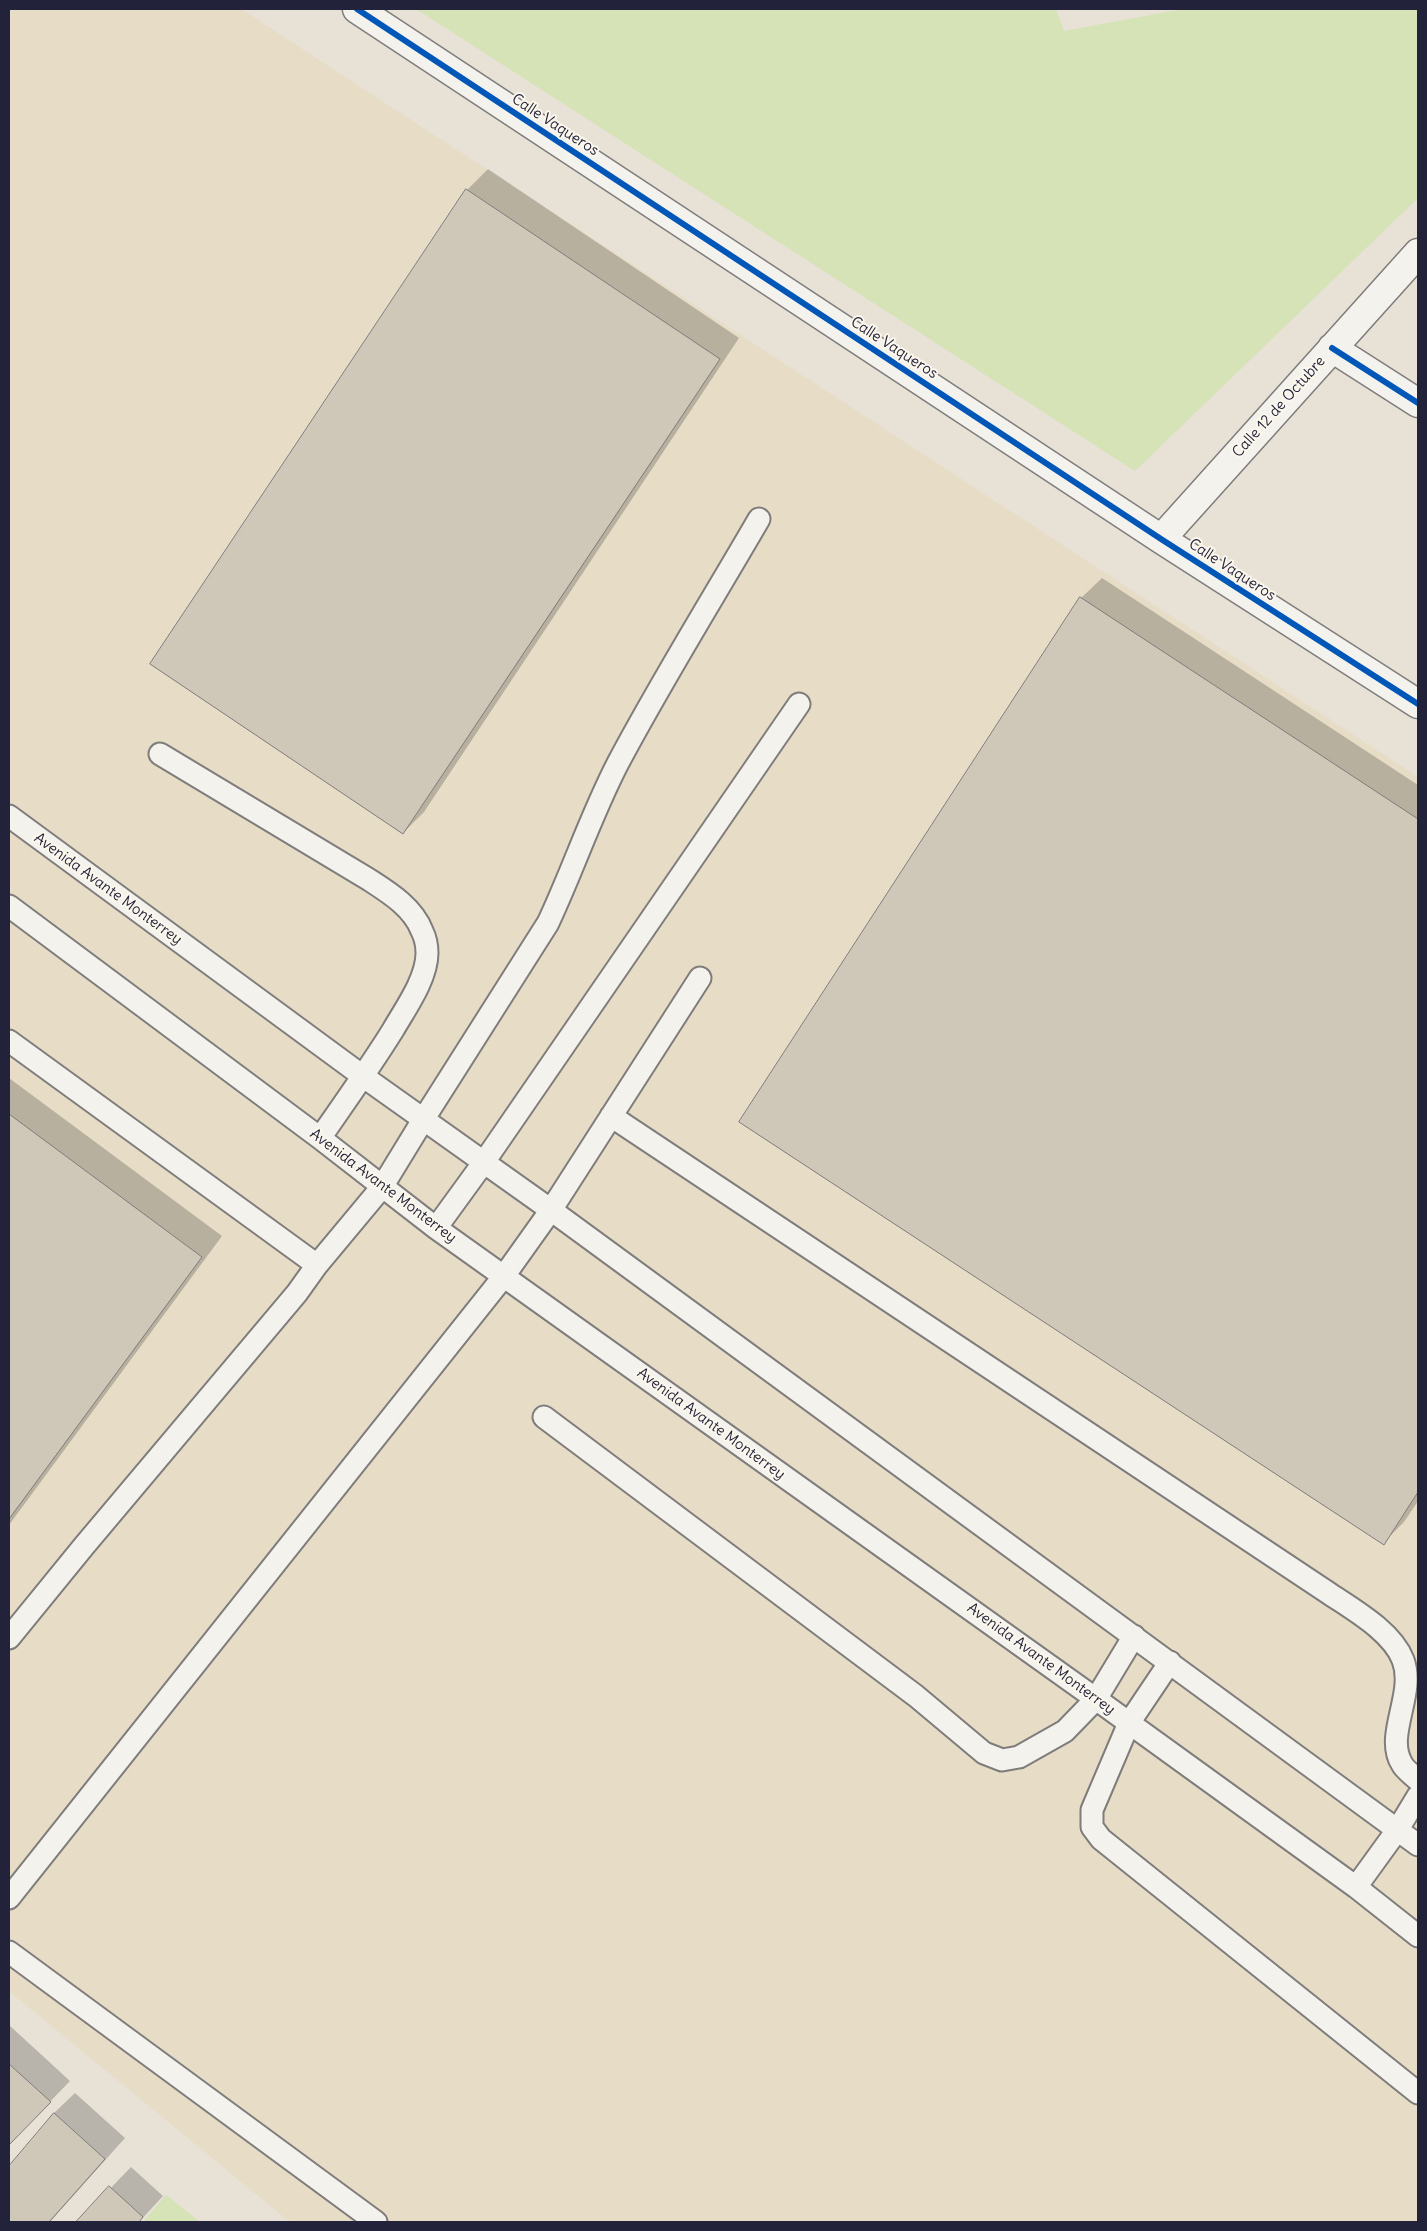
<!DOCTYPE html>
<style>
body{margin:0}
#map{position:relative;width:1427px;height:2231px;overflow:hidden;background:#e7e1d6;font-family:Delius,sans-serif}
canvas{display:block}
.frame{position:absolute;inset:0;border:10px solid #22223b;pointer-events:none}
</style>
<div id="map">
<canvas width="1427" height="2231"></canvas>
<div class="frame"></div>
</div>
<script>
const g = document.querySelector('canvas').getContext('2d');
g.lineJoin = 'round';
function paint(path, color) {
  g.fillStyle = color;
  g.fill(path, 'evenodd');
}
function trace(path, color, width, dash) {
  g.strokeStyle = color;
  g.lineWidth = width;
  g.lineCap = dash ? 'butt' : 'round';
  g.setLineDash(dash || []);
  g.stroke(path);
}
function write(font, color, halo, rows, align = 'center') {
  g.font = font + ' Delius,sans-serif';
  g.lineWidth = 4;
  g.setLineDash([]);
  g.textBaseline = 'middle';
  g.strokeStyle = halo;
  g.fillStyle = color;
  for (const [text, x, y, turn = 0] of rows) {
    g.save();
    g.translate(x, y);
    g.rotate((+turn || 0) * Math.PI / 180);
    g.textAlign = isNaN(turn) ? turn : align;
    if (halo) g.strokeText(text, 0, 0);
    g.fillText(text, 0, 0);
    g.restore();
  }
}
const built = new Path2D(`
 M9,9H241L1418,777V2222H290L9,1991Z`);
const green = new Path2D(`
 M416,9H1056L1064,31L1183,9H1418V198L1135,471Z
 M166,2195L200,2222H143Z`);
const shadow = new Path2D(`
 M488,169L739,338L424,812L403,833L152,664L467,190Z
 M1102,578L1418,785V1501L1404,1522L1383,1543L1081,598Z
 M9,1078L222,1236L9,1525Z
 M9,2025L70,2081L9,2144Z
 M75,2093L125,2138L50,2222H9V2168L54,2113Z
 M131,2167L163,2196L139,2222H78Z`);
const building = new Path2D(`
 M466,189L720,359L403,834L150,664Z
 M1080,597L1418,819V1492L1384,1545L739,1122Z
 M9,1114L202,1257L9,1519Z
 M9,2064L51,2102L9,2145Z
 M54,2113L105,2159L49,2222H9V2166Z
 M109,2186L143,2217L139,2222H76Z`);
const service = new Path2D(`
 M160,754L368,879C388,892 413,907 422,931C425,937 427,947 427,953C427,979 405,1009 393,1030C370,1067 345,1102 320,1138
 M9,816L364,1077L551,1210L1418,1845
 M9,906L320,1138L436,1228L1096,1699L1356,1887L1418,1936
 M9,1041L317,1265
 M611,1116L1327,1592C1352,1609 1392,1631 1403,1660C1416,1694 1384,1735 1402,1764C1405,1770 1413,1775 1418,1780
 M436,1228L484,1162L799,704
 M544,1417L916,1696L984,1753L1002,1760L1019,1757L1065,1731L1096,1699L1134,1636
 M9,1638L84,1546L297,1293L317,1265L382,1187L423,1120L548,923C573,870 591,815 618,763C662,680 712,600 759,519
 M1170,1662L1129,1723L1092,1810V1827L1101,1839L1418,2093
 M1356,1887L1398,1829L1418,1796
 M9,1898L504,1276L551,1210L700,978
 M9,1952L376,2222`);
const minor = new Path2D(`
 M357,9L1161,539L1418,704
 M1332,348L1418,403
 M1161,539L1418,253`);
const cycleway = new Path2D(`
 M357,9L1161,539L1418,704
 M1332,348L1418,403`);
const streetNames = [
 ["Calle Vaqueros",555,125,33],
 ["Calle Vaqueros",894,348,33],
 ["Calle 12 de Octubre",1279,407,-48],
 ["Calle Vaqueros",1232,570,33],
 ["Avenida Avante Monterrey",108,889,36],
 ["Avenida Avante Monterrey",383,1186,37],
 ["Avenida Avante Monterrey",711,1424,36],
 ["Avenida Avante Monterrey",1041,1659,36]
];
paint(built, '#e7dcc6');
paint(green, '#d5e3b7');
paint(shadow, '#0003');
paint(building, '#cfc7b8');
trace(building, '#7f7c7c', 1);
trace(service, '#7f7c7c', 25);
trace(minor, '#7f7c7c', 31);
trace(service, '#f4f2ed', 21);
trace(minor, '#f4f2ed', 28);
trace(cycleway, '#0057b8', 6);
write('15px', '#22223b', '#fbf7ec', streetNames);
</script>
